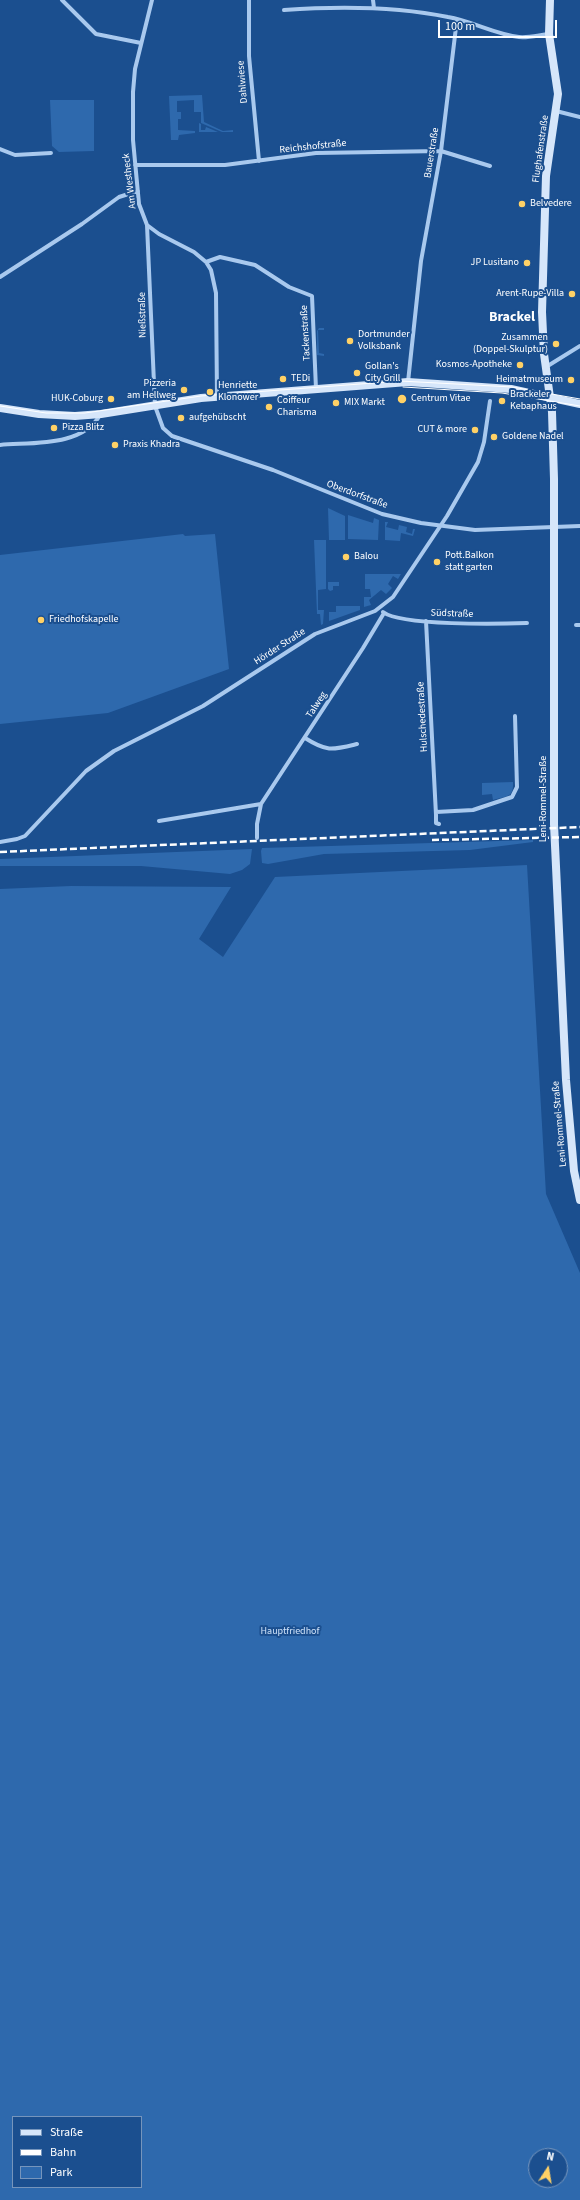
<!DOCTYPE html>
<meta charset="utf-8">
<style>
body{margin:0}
#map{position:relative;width:580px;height:2200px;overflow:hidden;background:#1b4f8f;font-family:"Source Sans 3",sans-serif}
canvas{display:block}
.legend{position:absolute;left:12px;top:2116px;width:130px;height:72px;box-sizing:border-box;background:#1b4f8f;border:1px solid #7695bc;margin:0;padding:5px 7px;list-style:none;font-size:12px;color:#fff}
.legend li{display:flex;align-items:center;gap:8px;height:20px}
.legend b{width:20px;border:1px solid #7695bc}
.north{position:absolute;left:528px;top:2148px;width:40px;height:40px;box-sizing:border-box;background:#1b4f8f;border:1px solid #7695bc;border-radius:50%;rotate:12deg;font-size:11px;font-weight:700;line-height:16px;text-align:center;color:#fff}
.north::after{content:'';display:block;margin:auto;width:14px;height:18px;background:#ffd166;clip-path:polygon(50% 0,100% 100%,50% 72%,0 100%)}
.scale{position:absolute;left:438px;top:20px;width:119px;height:18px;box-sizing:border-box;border:2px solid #fff;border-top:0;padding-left:5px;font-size:12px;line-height:14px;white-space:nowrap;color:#fff;-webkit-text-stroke:3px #1b4f8f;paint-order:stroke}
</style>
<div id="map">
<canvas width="580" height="2200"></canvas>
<ul class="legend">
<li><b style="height:5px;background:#d6e6fa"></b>Straße</li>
<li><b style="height:5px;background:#fff"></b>Bahn</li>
<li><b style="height:11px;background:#2e69ad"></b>Park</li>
</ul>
<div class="north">N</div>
<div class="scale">100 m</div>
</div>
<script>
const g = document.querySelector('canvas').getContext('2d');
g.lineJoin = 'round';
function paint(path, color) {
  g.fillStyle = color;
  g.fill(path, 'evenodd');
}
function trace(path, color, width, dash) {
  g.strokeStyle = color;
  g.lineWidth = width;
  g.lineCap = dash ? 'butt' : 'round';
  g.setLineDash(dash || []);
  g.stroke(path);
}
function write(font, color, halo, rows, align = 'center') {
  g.font = font + ' "Source Sans 3",sans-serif';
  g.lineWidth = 4;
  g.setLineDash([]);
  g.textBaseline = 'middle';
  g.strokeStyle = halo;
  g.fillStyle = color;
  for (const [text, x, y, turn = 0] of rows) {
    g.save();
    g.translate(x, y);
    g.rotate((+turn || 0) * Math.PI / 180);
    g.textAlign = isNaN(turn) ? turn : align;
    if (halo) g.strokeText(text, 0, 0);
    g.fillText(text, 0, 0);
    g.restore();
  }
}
const green = new Path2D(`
 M202,95L204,122L223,131L233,130V132H222L201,123V112H194V100L177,101V112H181V119H178V130L195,131V133L179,135L178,140H171L169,96Z
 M50,100H94V151L59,152L52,146Z
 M199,123L201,124V130H205L206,127L218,132H199Z
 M319,328H324V330H318L319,353L324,354V356L317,355V331Z
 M328,508L345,516V540H329Z
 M348,515L373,523L374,518L379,520L378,540L348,539Z
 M385,522H388L386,527L398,530L399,525L407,527L406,532L412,534L413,529H415L413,536L401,533L400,541L385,540Z
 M183,534L185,536L215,534L229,669L108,713L0,724V555Z
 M314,540H326V589L318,590V610H324L323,624L321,625L320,614H317Z
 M365,574H401L398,579L393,576L388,584L392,588L386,594L381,590L369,600L371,605L364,607V597H371L370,589H365Z
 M328,582H339V586H333V590L330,591L328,589Z
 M336,606H360V610L329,621V612H336Z
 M513,782C514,798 506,796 493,800L492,794L482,795V783Z
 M533,840V842L470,850L324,854L268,864L262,863L261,851L262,848Z
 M252,849L250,864L242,870L230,874L141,866H0V859Z
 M527,865L546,1194L580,1273V2200H0V889L71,886L231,887L199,939L223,957L275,877ZM13,2117H141V2187H13ZM536,2156H560V2180H536Z`);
const minor = new Path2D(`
 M62,0L96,34L141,43
 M152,0L135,69L133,92V140L139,204L147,225L159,234L194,252L206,262L211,270L216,293L217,397
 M249,0V56L259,161
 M373,0L374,8
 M284,10C339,6 394,6 448,17C472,21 494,34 519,37C529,38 539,35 549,34
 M556,111L580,117
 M0,149L15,155L51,153
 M135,165H225L316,153L441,151L490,166
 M147,225L155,406L163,428L172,436L273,470L382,514L421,523L475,530L580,526
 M206,262L220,257L255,265L289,287L312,296L316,389
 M0,277L82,224L119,197L138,191
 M546,367L580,346
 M408,382L421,261L441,151L457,19
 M0,445C32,442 82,447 100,415
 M383,612C401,626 500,624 527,623
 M426,621L436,815V823L439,824
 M576,625H580
 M305,738C327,752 332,750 357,744
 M436,812L473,810L512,797L517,787L515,716
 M159,821L261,804
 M257,838V824L261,804L363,648L384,613
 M0,842L17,839L25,836L86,771L114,751L203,706L315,634L375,611L393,597L447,516L478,462L484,442L490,401`);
const secondary = new Path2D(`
 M550,0L549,34L558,94L546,176L542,312L544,354L552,412L554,479V824L566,1080L574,1171L580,1200
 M0,408L39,414L75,416L101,414L201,398L408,382L511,389L580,404`);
const tram = new Path2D(`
 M403,387L502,393L580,406
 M0,406L46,413H85L201,396L400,381L512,387L580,399`);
const rail = new Path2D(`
 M432,840L580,837
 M0,852L580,827`);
const markers = [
 [522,204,4,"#ffd166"],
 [527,263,4,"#ffd166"],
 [572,294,4,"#ffd166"],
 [350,341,4,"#ffd166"],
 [556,344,4,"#ffd166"],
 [520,365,4,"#ffd166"],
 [357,373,4,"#ffd166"],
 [283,379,4,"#ffd166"],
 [571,380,4,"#ffd166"],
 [184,390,4,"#ffd166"],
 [210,392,4,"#ffd166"],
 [111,399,4,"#ffd166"],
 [402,399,5,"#ffd166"],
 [502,401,4,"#ffd166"],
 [336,403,4,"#ffd166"],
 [269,407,4,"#ffd166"],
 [181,418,4,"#ffd166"],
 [54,428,4,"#ffd166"],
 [475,430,4,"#ffd166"],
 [494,437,4,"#ffd166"],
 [115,445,4,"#ffd166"],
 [346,557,4,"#ffd166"],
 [437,562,4,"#ffd166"],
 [41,620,4,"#ffd166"]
];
const streetNames = [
 ["Dahlwiese",243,82,-95],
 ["Reichshofstraße",313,147,-6],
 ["Flughafenstraße",541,149,-82],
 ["Bauerstraße",432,153,-81],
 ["Am Westheck",130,181,-97],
 ["Nießstraße",143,315,-91],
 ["Tackenstraße",306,333,-93],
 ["Oberdorfstraße",357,495,20],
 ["Südstraße",452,614,2],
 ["Hörder Straße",280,647,-33],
 ["Talweg",317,705,-57],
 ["Hulschedestraße",423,717,-93],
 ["Leni-Rommel-Straße",544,799,-90],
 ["Leni-Rommel-Straße",560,1124,-95]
];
const poiNames = [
 ["Belvedere",530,204],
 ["JP Lusitano",519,263,"right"],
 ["Arent-Rupe-Villa",564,294,"right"],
 ["Dortmunder",358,335],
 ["Volksbank",358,347],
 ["Zusammen",548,338,"right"],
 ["(Doppel-Skulptur)",548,350,"right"],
 ["Kosmos-Apotheke",512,365,"right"],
 ["Gollan's",365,367],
 ["City Grill",365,379],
 ["TEDi",291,379],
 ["Heimatmuseum",563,380,"right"],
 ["Pizzeria",176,384,"right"],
 ["am Hellweg",176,396,"right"],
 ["Henriette",218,386],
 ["Klonower",218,398],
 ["Brackeler",510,395],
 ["Kebaphaus",510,407],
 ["HUK-Coburg",103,399,"right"],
 ["Centrum Vitae",411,399],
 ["Coiffeur",277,401],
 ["Charisma",277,413],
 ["MIX Markt",344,403],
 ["aufgehübscht",189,418],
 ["Pizza Blitz",62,428],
 ["CUT & more",467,430,"right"],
 ["Goldene Nadel",502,437],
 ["Praxis Khadra",123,445],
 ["Pott.Balkon",445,556],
 ["statt garten",445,568],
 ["Balou",354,557],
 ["Friedhofskapelle",49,620]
];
const parkNames = [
 ["Hauptfriedhof",290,1632]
];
const districtNames = [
 ["Brackel",512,318]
];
paint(green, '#2e69ad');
trace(minor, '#a9c9ee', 4);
trace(secondary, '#d6e6fa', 8);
trace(tram, '#fff', 1);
trace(rail, '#fff', 2.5, [7, 3]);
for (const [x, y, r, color] of markers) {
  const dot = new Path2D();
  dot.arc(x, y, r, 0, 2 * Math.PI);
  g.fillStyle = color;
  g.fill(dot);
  trace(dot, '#1b4f8f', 1.5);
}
write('10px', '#fff', '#1b4f8f', streetNames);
write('10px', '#fff', '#1b4f8f', poiNames, 'left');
write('10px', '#cfe3fa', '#1b4f8f', parkNames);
write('bold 14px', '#fff', '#1b4f8f', districtNames);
</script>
